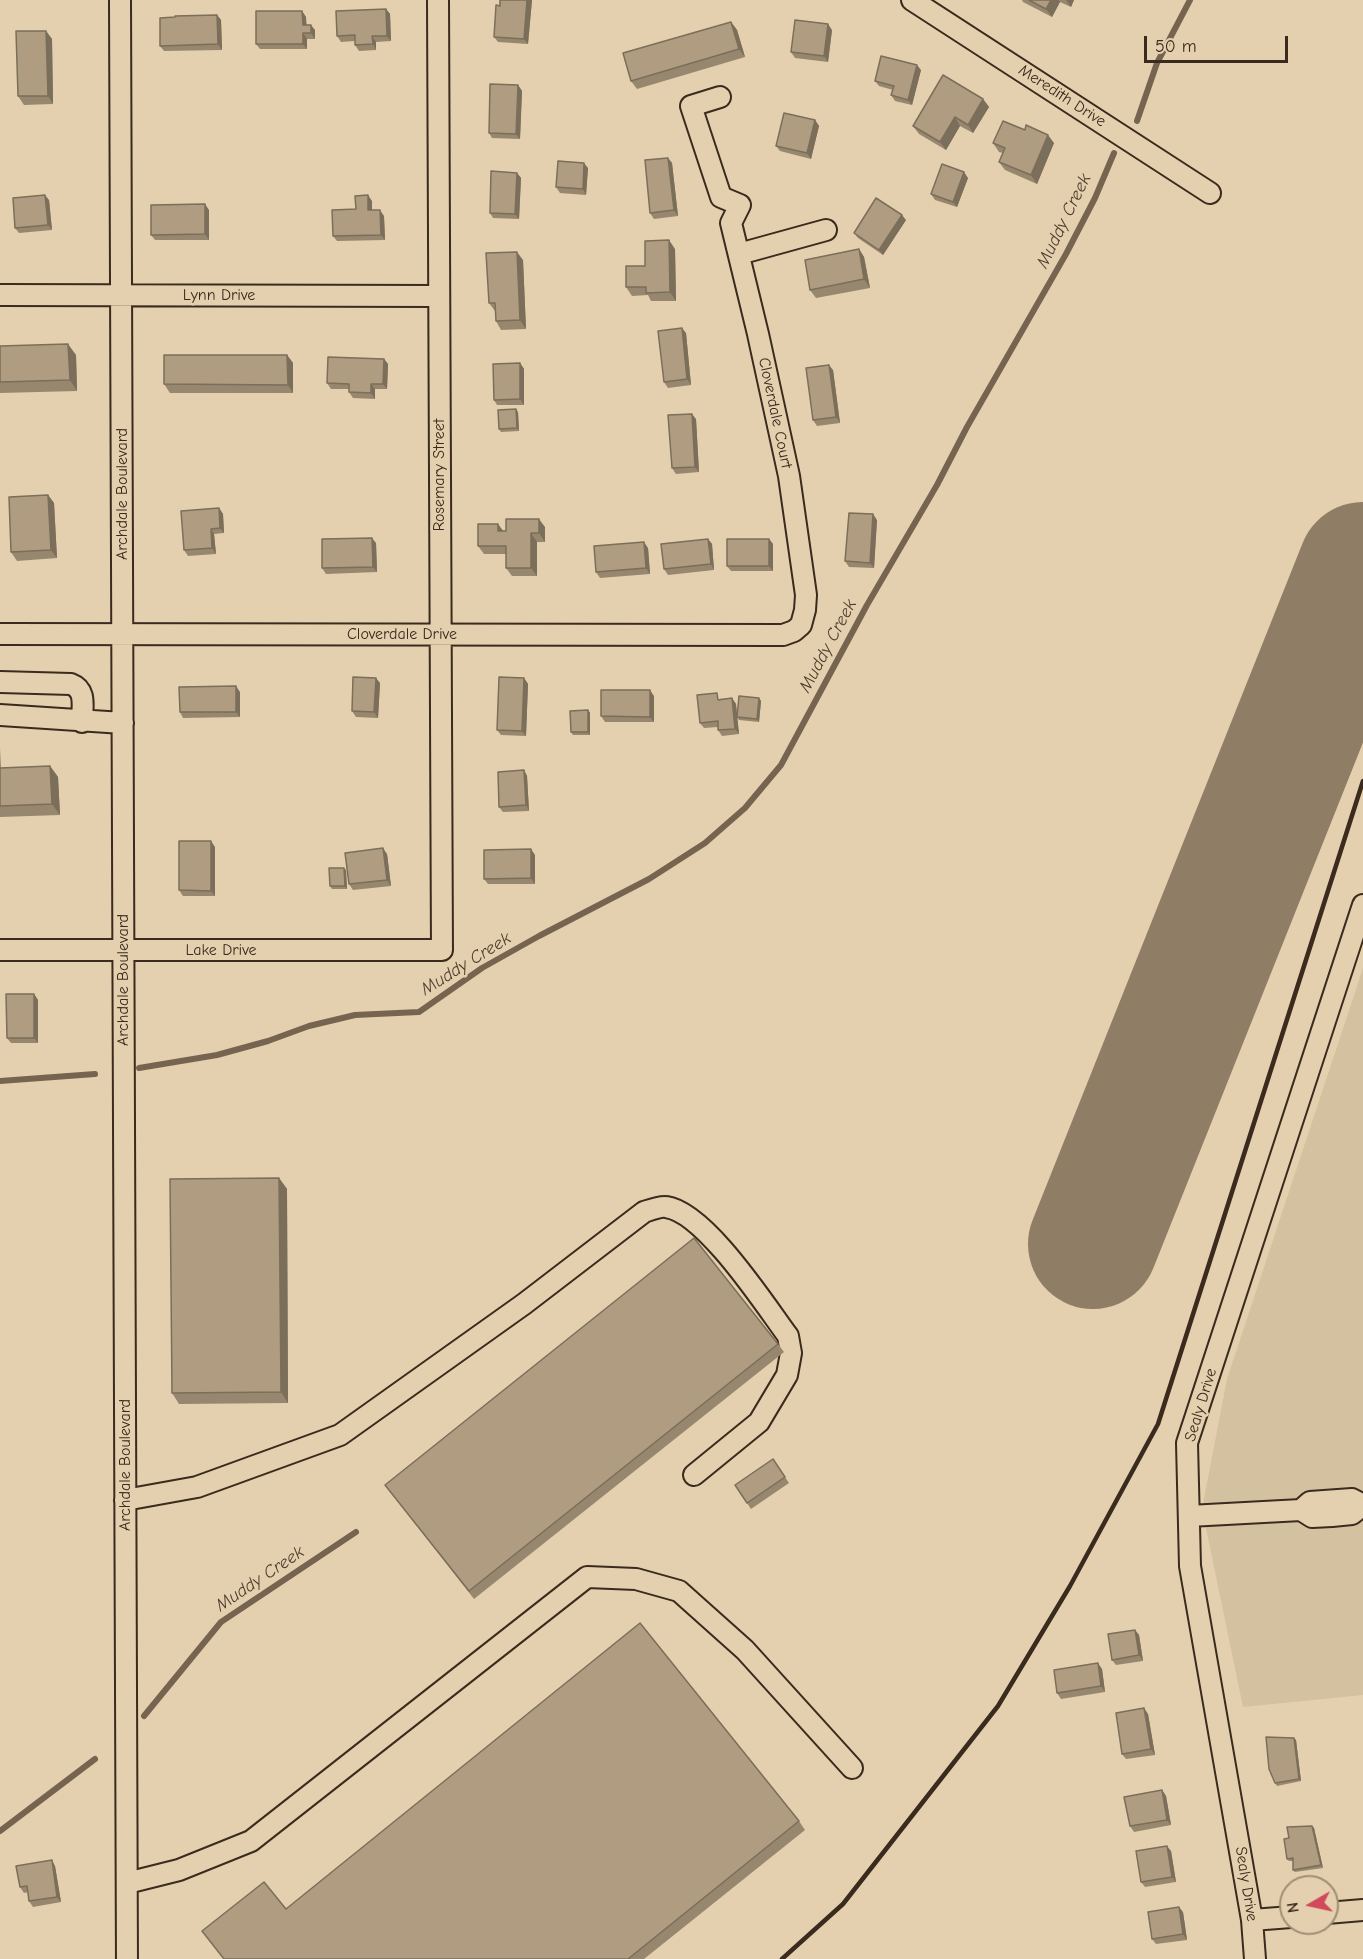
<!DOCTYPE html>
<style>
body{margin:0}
#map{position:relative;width:1363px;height:1959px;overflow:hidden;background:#e4d0ae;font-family:"Comic Neue",sans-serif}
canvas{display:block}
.north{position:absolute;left:1279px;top:1875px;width:60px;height:60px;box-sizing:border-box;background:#e4d0ae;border:2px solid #a08e74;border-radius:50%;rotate:261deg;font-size:16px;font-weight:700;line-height:24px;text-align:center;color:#3b2a1e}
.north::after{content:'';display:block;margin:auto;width:21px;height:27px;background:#d1495b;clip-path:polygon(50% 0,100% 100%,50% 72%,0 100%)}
.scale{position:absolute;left:1144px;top:36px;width:144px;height:27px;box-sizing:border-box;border:3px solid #3b2a1e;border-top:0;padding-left:8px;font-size:18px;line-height:21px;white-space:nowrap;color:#3b2a1e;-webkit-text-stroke:4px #e4d0ae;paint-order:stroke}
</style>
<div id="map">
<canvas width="1363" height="1959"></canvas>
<div class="north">N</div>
<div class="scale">50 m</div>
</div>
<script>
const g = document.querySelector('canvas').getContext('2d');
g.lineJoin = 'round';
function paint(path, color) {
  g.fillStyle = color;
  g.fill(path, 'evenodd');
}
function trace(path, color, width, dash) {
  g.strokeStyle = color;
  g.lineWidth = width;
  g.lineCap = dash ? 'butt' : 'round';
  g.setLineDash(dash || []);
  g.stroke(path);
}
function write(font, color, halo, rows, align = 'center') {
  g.font = font + ' "Comic Neue",sans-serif';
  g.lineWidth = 5;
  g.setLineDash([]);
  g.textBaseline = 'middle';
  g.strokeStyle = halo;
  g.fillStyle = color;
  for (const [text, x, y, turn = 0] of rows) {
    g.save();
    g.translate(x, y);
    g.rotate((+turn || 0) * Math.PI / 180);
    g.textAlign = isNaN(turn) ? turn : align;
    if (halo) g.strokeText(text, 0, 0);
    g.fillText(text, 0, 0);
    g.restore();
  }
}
const built = new Path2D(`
 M1363,968V1695L1243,1707L1202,1509L1227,1379Z`);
const stream = new Path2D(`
 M1137,121L1157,63L1190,0
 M139,1068L217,1055L268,1041L309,1026L355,1015L419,1012L482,968L539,936L649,879L705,843L745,808L781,765L867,605L937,485L967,427L1066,254L1095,198L1114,153
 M0,1081L95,1074
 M144,1716L221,1622L356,1532
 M0,1831L95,1759`);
const runway = new Path2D(`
 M1093,1244L1363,567`);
const minor = new Path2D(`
 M120,0L127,1959
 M912,0L1210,193
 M739,254L826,230
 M0,295L439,296
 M0,634L783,635L794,631L801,625L805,610L806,595L789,476L758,334L731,223L740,205L721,197L691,106L720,97
 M0,682L71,684C87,690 82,707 82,722
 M0,715L123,723
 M0,950H442L438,0
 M125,1500L197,1487L340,1435L524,1304L644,1212C650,1210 660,1206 666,1207C705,1212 765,1305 788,1336L791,1353L787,1375L759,1422L694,1475
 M1301,1510L1310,1502L1352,1499L1363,1505
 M1189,1516L1301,1510L1312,1517L1332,1516L1352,1514L1363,1505
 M127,1883L179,1870L251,1841L587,1577L636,1579L679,1591L745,1650L852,1768
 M1327,1913L1363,1910
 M1252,1920L1291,1917
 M1255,1959L1252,1920L1190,1566L1187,1443L1363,905`);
const rail = new Path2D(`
 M782,1959L843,1904L998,1706L1070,1586L1158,1424L1363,781`);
const wall = new Path2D(`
 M500,0H532L528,44L498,42L494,37Z
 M1022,0H1074L1071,7L1060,2L1052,17L1023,2Z
 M386,9L390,14L391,41L376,42V50L359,51L355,45V41L341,42L337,36Z
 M302,11L306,17V25L315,30V39H307V49H260L256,44Z
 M217,15L221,20L222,50L164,51L160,46Z
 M731,22L737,30L745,57L637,89L631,81Z
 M832,30L828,62L795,58L791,52Z
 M46,31L52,39L53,104L24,105L18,96Z
 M921,70L912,105L895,101L891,95L893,90L879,86L875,81Z
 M518,85L522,91L520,139L492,138L489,133Z
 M983,99L989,107L973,133L960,126L946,150L919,134L913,126Z
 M815,120L819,126L811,159L780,151L776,146Z
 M1025,130L1054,143L1037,184L1005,170L999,162L1003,153L999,152L993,143Z
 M668,158L672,163L678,216L654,219L650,213Z
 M588,168L586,195L560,193L556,187Z
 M517,173L521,178L519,219L493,218L490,213Z
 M968,178L957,207L935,200L931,194Z
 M49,200L52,230L19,233L15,228Z
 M372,201V210L384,216L385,240L337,241L333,236L356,209Z
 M209,210V240H155L151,235Z
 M906,220L883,255L858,238L854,233Z
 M675,249L676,301H651L648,295L632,296L626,287L645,266Z
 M859,249L864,257L870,288L816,298L810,290Z
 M523,260L526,329L501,330L496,321L495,311L489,303Z
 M686,333L691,385L668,388L664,382Z
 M0,346L76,355L77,391L0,393Z
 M287,355L293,363V393H170L164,384Z
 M384,359L388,364L387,389H375V399L353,398L349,392V389H331L327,383Z
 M520,363L524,369V405H497L494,400Z
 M833,370L840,423L817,426L813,420Z
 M518,412L519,431L501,432L499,429Z
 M696,419L699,472L676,474L672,468Z
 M48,495L54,503L57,558L17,561L11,552Z
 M219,508L223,514L224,533L214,534L216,554L188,556L184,550Z
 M877,520L874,568L849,567L845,561Z
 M545,527V542H537V576H512L506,568V554H484L478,546L503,531Z
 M708,539L712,544L714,570L668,575L664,569Z
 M769,539L773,544V571H731L727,566Z
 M376,543L377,572L326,574L322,568Z
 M648,548L650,574L600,578L596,572Z
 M524,678L528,684L526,736L501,735L497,730Z
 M380,683L378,718L356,717L352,711Z
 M240,692V717L183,718L180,712Z
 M654,696V722H605L601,716Z
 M721,698V699L732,698L736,704L737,717L759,698L761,701L759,722L739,720L737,717L739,734L722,736L718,730V727L704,728L700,723Z
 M588,710L590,713V735H573L571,732Z
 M0,748L1,768L50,766L58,777L60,815L0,817V830Z
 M524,770L527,776L529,811L503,812L499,807Z
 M215,847V896H183L179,890Z
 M387,854L391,886L353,890L349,884Z
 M535,855V884H488L484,879Z
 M346,870L347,889H332L330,886Z
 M34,994L38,1000V1043H11L7,1038Z
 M279,1178L287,1189L288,1403L179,1404L172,1393Z
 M778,1344L784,1352L474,1599L385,1485Z
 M773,1459L789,1483L751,1509L735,1485Z
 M1135,1630L1139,1635L1143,1661L1116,1665L1112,1660Z
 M1102,1669L1105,1692L1061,1699L1057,1693Z
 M1148,1714L1155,1755L1126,1759L1122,1754Z
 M1296,1740L1301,1781L1277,1786L1275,1783Z
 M1162,1790L1166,1796L1171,1825L1134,1832L1130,1826Z
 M799,1821L805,1830L644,1959H224L202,1931L286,1909Z
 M1312,1826L1314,1828L1323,1868L1295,1872L1293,1870V1861H1289L1287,1859L1289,1838Z
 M1171,1851L1176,1882L1145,1887L1141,1882Z
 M55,1866L61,1902L33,1907L29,1901L28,1892L24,1893L20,1887Z
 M1183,1912L1187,1940L1156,1944L1152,1939Z`);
const shadedWall = new Path2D(`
 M527,0H532L528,44L524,39Z
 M1051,0H1059L1060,2L1052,17L1046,9Z
 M1066,0H1074L1071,7Z
 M386,9L390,14L391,41L387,36Z
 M302,11L306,17L307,30L303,25Z
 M217,15L221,20L222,50L218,44Z
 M731,22L737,30L745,57L739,49Z
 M828,24L832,30L828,62L824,56Z
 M311,25L315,30V39L311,33Z
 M46,31L52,39L53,104L48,96Z
 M303,33L307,39V49L303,44Z
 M372,36L376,42V50L373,44Z
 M917,65L921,70L912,105L908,100Z
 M518,85L522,91L520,139L516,134Z
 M983,99L989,107L973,133L968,125Z
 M955,117L960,126L946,150L940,142Z
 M815,120L819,126L811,159L807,153Z
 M1048,135L1054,143L1037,184L1031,175Z
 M668,158L672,163L678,216L674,210Z
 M584,163L588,168L586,195L583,189Z
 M964,172L968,178L957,207L953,202Z
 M517,173L521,178L519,219L515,214Z
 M45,195L49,200L52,230L48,225Z
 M368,195L372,201V216L368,210Z
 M205,204L209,210V240L205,234Z
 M380,210L384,216L385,240L381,235Z
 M902,215L906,220L883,255L879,250Z
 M669,240L675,249L676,301L670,292Z
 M859,249L864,257L870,288L864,279Z
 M517,252L523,260L526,329L520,320Z
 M682,328L686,333L691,385L687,379Z
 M68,344L76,355L77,391L70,380Z
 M287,355L293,363V393L288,385Z
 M384,359L388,364L387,389L383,384Z
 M520,363L524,369V405L520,399Z
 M829,365L833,370L840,423L836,417Z
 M371,384L375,389V399L371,393Z
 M516,409L518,412L519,431L517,428Z
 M692,414L696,419L699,472L695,467Z
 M48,495L54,503L57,558L51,550Z
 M219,508L223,514L224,533L220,528Z
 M873,514L877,520L874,568L870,563Z
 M539,519L545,527V542L539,533Z
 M498,524L504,532L498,531Z
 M211,529L214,534L216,554L212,548Z
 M531,533L537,542V576L531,568Z
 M372,538L376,543L377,572L373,567Z
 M708,539L712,544L714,570L711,564Z
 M769,539L773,544V571L769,566Z
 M644,542L648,548L650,574L646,568Z
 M376,678L380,683L378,718L374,712Z
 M524,678L528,684L526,736L522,731Z
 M236,686L240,692V717L236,712Z
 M650,690L654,696V722L650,717Z
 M732,698L736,704L739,734L735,729Z
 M759,698L761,701L759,722L757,719Z
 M588,710L590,713V735L588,732Z
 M50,766L58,777L60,815L52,804Z
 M524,770L527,776L529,811L526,805Z
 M211,841L215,847V896L211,891Z
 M383,848L387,854L391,886L387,880Z
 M531,849L535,855V884L531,878Z
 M344,868L346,870L347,889L345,886Z
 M34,994L38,1000V1043L34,1038Z
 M279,1178L287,1189L288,1403L281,1392Z
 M1135,1630L1139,1635L1143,1661L1139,1655Z
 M1098,1663L1102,1669L1105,1692L1101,1686Z
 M1144,1708L1148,1714L1155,1755L1151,1749Z
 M1294,1738L1296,1740L1301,1781L1299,1779Z
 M1162,1790L1166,1796L1171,1825L1167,1820Z
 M1312,1826L1314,1828L1323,1868L1321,1865Z
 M1167,1846L1171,1851L1176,1882L1172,1877Z
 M52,1860L55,1866L61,1902L57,1897Z
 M1179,1907L1183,1912L1187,1940L1183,1934Z`);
const building = new Path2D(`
 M500,0H527L524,39L494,37L496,5L500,6Z
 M1029,0H1051L1046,9Z
 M386,9L387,36H372L373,44L355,45V35L337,36L336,11Z
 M256,11H302L303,25H311V33H303V44H256Z
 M217,15L218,44L160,46V18L175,17V16Z
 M795,20L828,24L824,56L791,52Z
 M731,22L739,49L631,81L623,53Z
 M16,31H46L48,96H18Z
 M881,56L917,65L908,100L891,95L894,86L875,81Z
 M943,75L983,99L968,125L955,117L940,142L913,126Z
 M490,84L518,85L516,134L489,133Z
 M784,113L815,120L807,153L776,146Z
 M1003,121L1025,130L1026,125L1048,135L1031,175L999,162L1005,148L993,143Z
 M668,158L674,210L650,213L645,160Z
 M558,161L584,163L583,189L556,187Z
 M942,164L964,172L953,202L931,194Z
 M491,171L517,173L515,214L490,213Z
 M45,195L48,225L15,228L13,198Z
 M368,195V210H380L381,235L333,236L332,210L356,209L355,196Z
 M876,198L902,215L879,250L854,233Z
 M205,204V234L151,235V205Z
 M669,240L670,292L646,293V287H626V266H645V241Z
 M859,249L864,279L810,290L805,260Z
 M517,252L520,320L496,321L495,303H489L486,253Z
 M682,328L687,379L664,382L658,331Z
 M68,344L70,380L0,382V346Z
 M164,355H287L288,385L164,384Z
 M328,357L384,359L383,384H371V393L349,392V384L327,383Z
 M520,363V399L494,400L493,364Z
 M829,365L836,417L813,420L806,368Z
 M516,409L517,428L499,429L498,410Z
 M692,414L695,467L672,468L668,415Z
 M48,495L51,550L11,552L9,497Z
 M219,508L220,528L211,529L212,548L184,550L181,511Z
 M849,513L873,514L870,563L845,561Z
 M506,519H539V533H531V568H506V546H478V524H498V531H506Z
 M372,538L373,567L322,568V539Z
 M708,539L711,564L664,569L661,544Z
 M727,539H769V566H727Z
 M644,542L646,568L596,572L594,546Z
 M353,677L376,678L374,712L352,711Z
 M499,677L524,678L522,731L497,730Z
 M236,686V712H180L179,687Z
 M601,690H650V717L601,716Z
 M717,693L718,700L732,698L735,729L718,730V721L700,723L697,695Z
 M739,696L759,698L757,719L737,717Z
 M588,710V732H571L570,711Z
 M50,766L52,804L0,806V768Z
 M524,770L526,805L499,807L498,772Z
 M179,841H211V891L179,890Z
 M383,848L387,880L349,884L345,853Z
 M531,849V878L484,879V850Z
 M329,868H344L345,886H330Z
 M6,994H34V1038H7Z
 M279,1178L281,1392L172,1393L170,1179Z
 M694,1238L778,1344L469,1591L385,1485Z
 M773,1459L785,1477L747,1503L735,1485Z
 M640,1623L799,1821L628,1959H224L202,1931L264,1882L286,1909Z
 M1135,1630L1139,1655L1112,1660L1108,1634Z
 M1098,1663L1101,1686L1057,1693L1054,1670Z
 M1144,1708L1151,1749L1122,1754L1116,1713Z
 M1266,1737L1294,1738L1299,1779L1275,1783L1269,1769Z
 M1162,1790L1167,1820L1130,1826L1124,1797Z
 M1312,1826L1321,1865L1293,1870V1858L1287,1859L1284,1839L1289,1838L1287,1827Z
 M1167,1846L1172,1877L1141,1882L1136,1851Z
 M52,1860L57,1897L29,1901L27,1886L20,1887L16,1866Z
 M1179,1907L1183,1934L1152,1939L1148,1912Z`);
const streetNames = [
 ["Meredith Drive",1062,96,33],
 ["Lynn Drive",219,295],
 ["Cloverdale Court",775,413,78],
 ["Rosemary Street",439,475,-90],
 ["Archdale Boulevard",122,494,-90],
 ["Cloverdale Drive",402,634],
 ["Lake Drive",221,950],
 ["Archdale Boulevard",123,980,-90],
 ["Sealy Drive",1201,1405,-73],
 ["Archdale Boulevard",125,1465,-90],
 ["Sealy Drive",1246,1884,81]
];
const waterNames = [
 ["Muddy Creek",1064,221,-64],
 ["Muddy Creek",828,646,-62],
 ["Muddy Creek",466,964,-32],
 ["Muddy Creek",260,1579,-34]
];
paint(built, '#d4c1a0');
trace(stream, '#766450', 6);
trace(runway, '#907d66', 130);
trace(minor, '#3b2a1e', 24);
trace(minor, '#e4d0ae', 20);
trace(rail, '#3b2a1e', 4.5);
paint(wall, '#97876f');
paint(shadedWall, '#7b6e5a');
paint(building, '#b09d81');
trace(building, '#7b6e5a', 1.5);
write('16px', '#3b2a1e', '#e4d0ae', streetNames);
write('italic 18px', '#4f3d2f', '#e4d0ae', waterNames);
</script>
